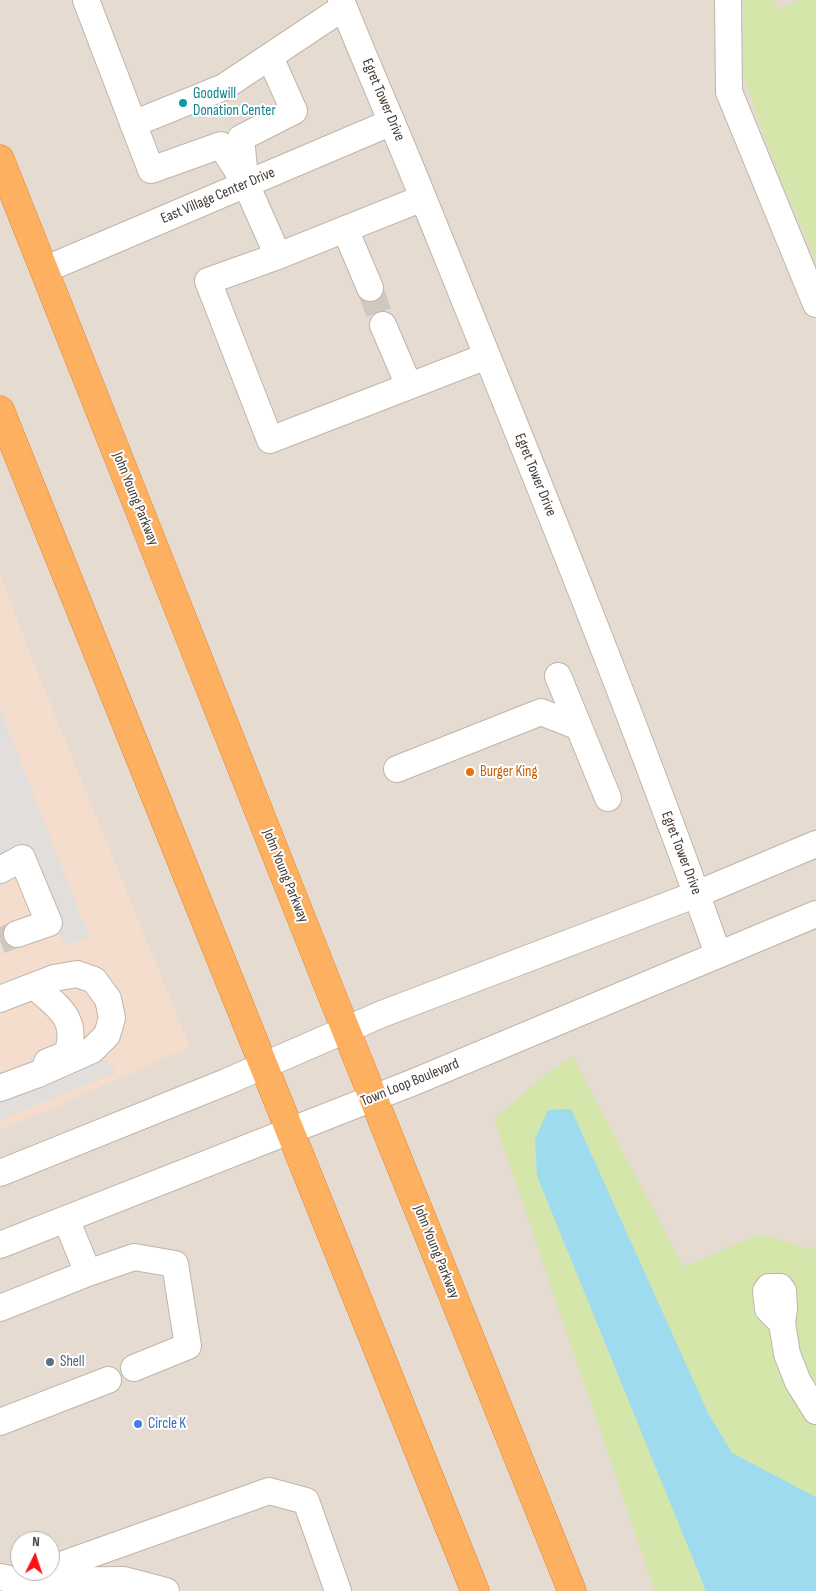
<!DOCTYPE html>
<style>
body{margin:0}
#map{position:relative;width:816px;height:1591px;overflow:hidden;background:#f1ebe3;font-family:"Sofia Sans Condensed",sans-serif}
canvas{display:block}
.north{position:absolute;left:10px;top:1531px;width:50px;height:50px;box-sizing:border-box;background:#fff;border:1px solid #b4b0ad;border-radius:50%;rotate:4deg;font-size:14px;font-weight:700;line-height:20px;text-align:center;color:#433a33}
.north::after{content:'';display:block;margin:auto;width:18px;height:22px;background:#fa1114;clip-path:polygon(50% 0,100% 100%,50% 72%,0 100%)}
</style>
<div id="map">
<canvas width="816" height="1591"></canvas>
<div class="north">N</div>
</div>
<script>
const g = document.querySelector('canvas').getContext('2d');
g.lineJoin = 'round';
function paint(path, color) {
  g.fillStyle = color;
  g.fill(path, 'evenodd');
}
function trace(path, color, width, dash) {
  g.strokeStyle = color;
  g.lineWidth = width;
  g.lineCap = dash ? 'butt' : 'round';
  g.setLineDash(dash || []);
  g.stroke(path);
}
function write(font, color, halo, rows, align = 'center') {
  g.font = font + ' "Sofia Sans Condensed",sans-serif';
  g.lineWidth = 4;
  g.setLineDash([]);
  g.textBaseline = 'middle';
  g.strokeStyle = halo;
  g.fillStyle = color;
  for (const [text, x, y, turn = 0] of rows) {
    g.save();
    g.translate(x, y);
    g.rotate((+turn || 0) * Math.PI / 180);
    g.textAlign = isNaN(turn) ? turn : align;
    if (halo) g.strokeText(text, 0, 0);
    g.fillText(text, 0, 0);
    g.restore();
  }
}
const residential = new Path2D(`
 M0,0H816V1591H0ZM20,1541H50V1571H20Z`);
const commercial = new Path2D(`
 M0,574L35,666L190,1047L53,1108L0,1129Z`);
const green = new Path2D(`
 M743,0H773L777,10L799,0H816V261L770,153L743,75Z
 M572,1056L684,1267L759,1234L816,1250V1591H655L494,1119L540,1079Z`);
const parking = new Path2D(`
 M0,708L89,937L64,946L28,853L3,862L0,853Z
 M101,1053L117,1072L0,1120V1096Z`);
const water = new Path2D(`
 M571,1109L708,1413L732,1453L816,1497V1591H706L537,1176L535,1139L548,1110Z`);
const minorTunnel = new Path2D(`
 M370,288L383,325
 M0,941L17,934`);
const minor = new Path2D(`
 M86,0L151,170L221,145L246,184L278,256L423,198
 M341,0C367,66 396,130 422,195C524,447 627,698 718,954
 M728,0L729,92L816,304
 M133,124L224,87L344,7
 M245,178L241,138L294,111L270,57
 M345,229L370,288
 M278,256L208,281L270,440L487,356
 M44,270L392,122
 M383,325L409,386
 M558,676L608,798
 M397,769L541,712L579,727
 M0,870L22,858L49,923L17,934
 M40,991C63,1010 78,1023 67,1054L47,1062
 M0,999L54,978L77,974L94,980L108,999L112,1018L107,1035L92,1050L38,1074L0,1088
 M0,1173L226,1082L382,1014L697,894L816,844
 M66,1219L88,1273
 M0,1245L414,1082L816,914
 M0,1308L88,1273L134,1257L175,1264L188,1346L134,1368
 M782,1323L768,1309L766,1291L769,1287H780L783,1291L784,1309L782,1323L787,1354L798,1382L816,1411
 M0,1422L108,1380
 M50,1569L269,1491L306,1501L338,1591
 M0,1577L19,1581L124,1580L166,1591`);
const highway = new Path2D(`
 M0,159L333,998L572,1591
 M0,410L475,1591`);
const markers = [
 [183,103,5,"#0f9aa8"],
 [470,772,5,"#e8710a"],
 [50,1362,5,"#5c6f8a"],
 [138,1424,5,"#3f7fe0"]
];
const cultureNames = [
 ["Goodwill",193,94],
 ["Donation Center",193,111]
];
const streetNames = [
 ["Egret Tower Drive",383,100,67],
 ["East Village Center Drive",218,196,-23],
 ["Egret Tower Drive",535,475,68],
 ["John Young Parkway",135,499,68],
 ["Egret Tower Drive",681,853,69],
 ["John Young Parkway",285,876,68],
 ["Town Loop Boulevard",410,1083,-22],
 ["John Young Parkway",436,1252,68]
];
const foodNames = [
 ["Burger King",480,772]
];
const serviceNames = [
 ["Shell",60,1362]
];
const shopNames = [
 ["Circle K",148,1424]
];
paint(residential, '#e5dbd1');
paint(commercial, '#f4ddcd');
paint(green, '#d5e6ab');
paint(parking, '#e2dedb');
paint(water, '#9edbef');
trace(minorTunnel, '#cec8c0', 26, [26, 13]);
trace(minor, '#c0b4a8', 28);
trace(highway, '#dc8232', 29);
trace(minor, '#fff', 26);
trace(highway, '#feb061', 28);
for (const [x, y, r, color] of markers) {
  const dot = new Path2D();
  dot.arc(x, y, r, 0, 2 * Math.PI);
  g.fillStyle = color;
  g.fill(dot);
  trace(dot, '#fff', 2);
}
write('15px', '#0d838f', '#fff', cultureNames, 'left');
write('15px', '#433a33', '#fff', streetNames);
write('15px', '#c56008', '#fff', foodNames, 'left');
write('15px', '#4e5e75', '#fff', serviceNames, 'left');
write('15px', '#366cbe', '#fff', shopNames, 'left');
</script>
